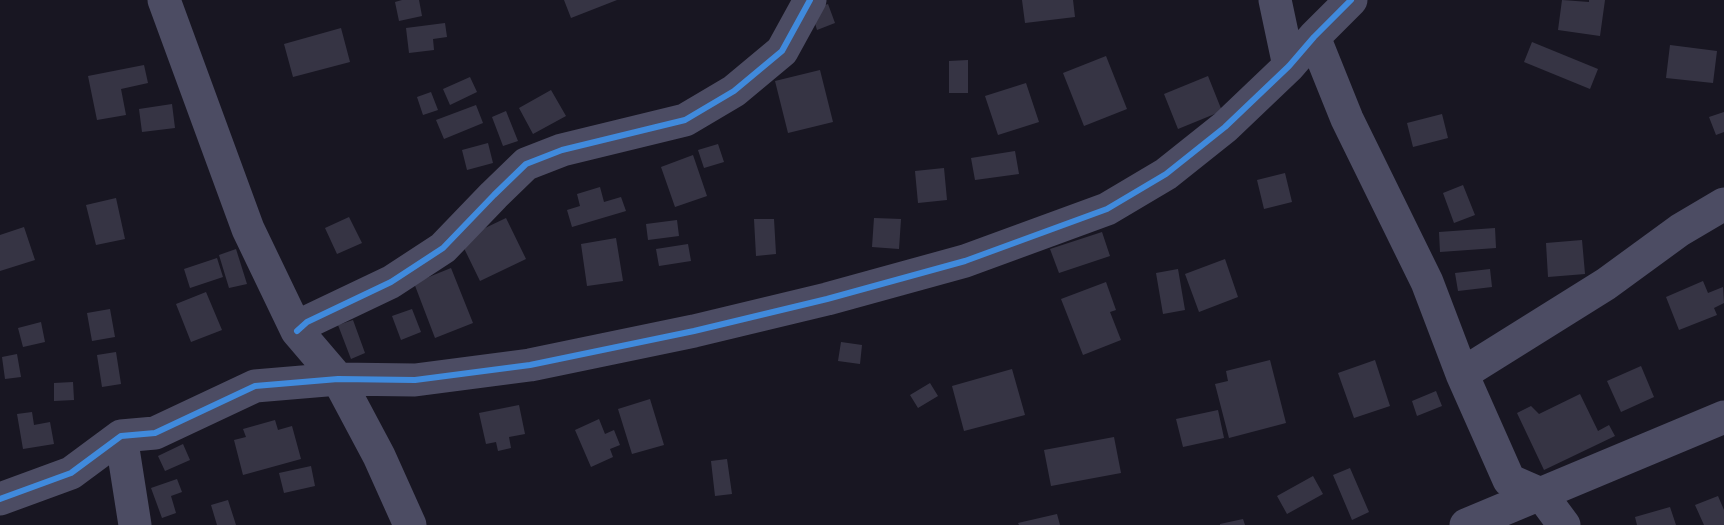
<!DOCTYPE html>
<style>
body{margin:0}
canvas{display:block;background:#181622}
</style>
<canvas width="1724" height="525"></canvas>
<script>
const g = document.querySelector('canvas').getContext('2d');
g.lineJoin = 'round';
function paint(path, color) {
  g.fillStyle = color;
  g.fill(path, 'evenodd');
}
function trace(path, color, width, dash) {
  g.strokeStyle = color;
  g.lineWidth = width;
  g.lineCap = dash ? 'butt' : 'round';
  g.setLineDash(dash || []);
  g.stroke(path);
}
const building = new Path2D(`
 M402,0H419L422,16L399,21L395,2Z
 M564,0H617L571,18Z
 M1022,0H1073L1075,17L1025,23Z
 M1562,0L1589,2V0H1605L1600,36L1558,30Z
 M828,4L835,23L817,30L811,10Z
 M445,23L447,37L433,39L434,50L409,53L406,28Z
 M341,28L350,62L293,77L284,44Z
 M1532,42L1598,69L1590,89L1524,62Z
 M1670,45L1717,51L1713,83L1666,78Z
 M1106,56L1127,109L1084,126L1063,73Z
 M968,60V93H949V61Z
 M144,65L148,83L121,89L126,115L97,120L88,76Z
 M820,70L833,122L788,133L775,81Z
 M1208,76L1222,111L1178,129L1164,94Z
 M470,77L477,92L450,105L443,89Z
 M1026,83L1039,122L998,135L985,96Z
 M551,90L566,116L533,134L519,108Z
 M431,92L438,110L423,115L417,97Z
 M172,104L175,128L142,132L139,109Z
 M476,105L483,123L444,139L436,120Z
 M506,111L518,141L503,146L492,117Z
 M1724,112V132L1716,135L1709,117Z
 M1442,114L1448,138L1413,147L1407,123Z
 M488,143L493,163L467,170L462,150Z
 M718,144L724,162L704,168L698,150Z
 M1015,151L1019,174L975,180L971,158Z
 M693,155L707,196L675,207L661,167Z
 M944,168L947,200L918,203L915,171Z
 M1285,173L1292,202L1264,209L1257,180Z
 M1463,185L1475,215L1454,223L1443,193Z
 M600,187L604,202L621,197L626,211L572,227L567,210L580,206L577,194Z
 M116,198L125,239L96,245L86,205Z
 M349,217L362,243L337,254L325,228Z
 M506,218L526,259L480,281L460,240Z
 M874,218L901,219L899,249L872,247Z
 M754,219H774L776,254L756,256Z
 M677,220L679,236L648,240L646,224Z
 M24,227L35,260L0,271V235Z
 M1495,228L1496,248L1440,252L1439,232Z
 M1102,232L1110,256L1059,273L1050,249Z
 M616,238L623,281L587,286L581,244Z
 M1582,240L1585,274L1548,277L1546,243Z
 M688,244L691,261L659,266L656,249Z
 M236,249L247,284L229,288L219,255Z
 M217,258L223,277L190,288L184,269Z
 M1225,259L1238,297L1199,312L1185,274Z
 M451,268L473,323L435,338L414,283Z
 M1178,269L1185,310L1163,314L1156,273Z
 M1490,269L1492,287L1458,291L1455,273Z
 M1703,281L1708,293L1723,287L1724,303L1714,308L1717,315L1679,330L1666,297Z
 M1106,282L1116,310L1110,312L1121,340L1083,355L1061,299Z
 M206,292L222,330L191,342L176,304Z
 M110,309L115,337L92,341L87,313Z
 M412,309L421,332L401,340L392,316Z
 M353,320L365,353L351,359L338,325Z
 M41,322L45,342L23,347L18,328Z
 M841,342L862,345L860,364L838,361Z
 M116,352L121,384L102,387L97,355Z
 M17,354L21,377L5,379L2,357Z
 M1270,360L1286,423L1229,438L1215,384L1228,381L1226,371Z
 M1375,360L1390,406L1354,418L1338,373Z
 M1641,366L1654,397L1621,412L1607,381Z
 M1012,369L1025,415L964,431L952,386Z
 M73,382L74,400L54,401V383Z
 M930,383L938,396L918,408L910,395Z
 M1436,391L1442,406L1417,416L1412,401Z
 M1580,394L1598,431L1609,425L1615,436L1544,470L1517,413L1531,406L1539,414Z
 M650,399L664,445L632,454L618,409Z
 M519,405L525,434L509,437L511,448L498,451L496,442L486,444L479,413Z
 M1218,410L1224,438L1183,447L1176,419Z
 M32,412L34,425L50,422L54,444L23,449L17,414Z
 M599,419L605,434L614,430L620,445L610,449L613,457L591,467L575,430Z
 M275,420L278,430L292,426L301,459L243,475L234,440L246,437L243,429Z
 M1114,437L1121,473L1051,486L1044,450Z
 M183,444L190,460L165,471L158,456Z
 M727,459L732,494L715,496L711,461Z
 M311,466L315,486L284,493L279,473Z
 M1350,468L1369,512L1352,520L1333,475Z
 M1313,476L1323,494L1287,514L1277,496Z
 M177,479L182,492L171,496L176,513L162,518L151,488Z
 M1718,496L1724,510V525H1704L1695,505Z
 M228,500L236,525H217L211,505Z
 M1670,507L1676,525H1637L1635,517Z
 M1057,514L1060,525H1019L1018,523Z
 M1243,519L1245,525H1220V524Z`);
const street = new Path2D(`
 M164,0L248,229L297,331L338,379L379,456L410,525
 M1275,0L1289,66
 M1314,37L1347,119L1427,282L1462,374L1509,480L1541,494L1564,525
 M297,331L307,322L391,282L443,248L494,195L526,164L562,150L685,120L734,91L782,51L810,0
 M1462,374L1606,284L1680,230L1724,204
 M121,436L135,525
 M0,499L71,473L121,436L155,433L255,386L338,379L415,380L530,365L694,331L827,299L965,261L1107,209L1166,174L1225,127L1289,66L1314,37L1351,0
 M1466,525L1724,417`);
const cycleway = new Path2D(`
 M297,331L307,322L391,282L443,248L494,195L526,164L562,150L685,120L734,91L782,51L810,0
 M0,499L71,473L121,436L155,433L255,386L338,379L415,380L530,365L694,331L827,299L965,261L1107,209L1166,174L1225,127L1289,66L1314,37L1351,0`);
paint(building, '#363444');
trace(street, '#4c4c63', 33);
trace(cycleway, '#408adc', 6);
</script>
